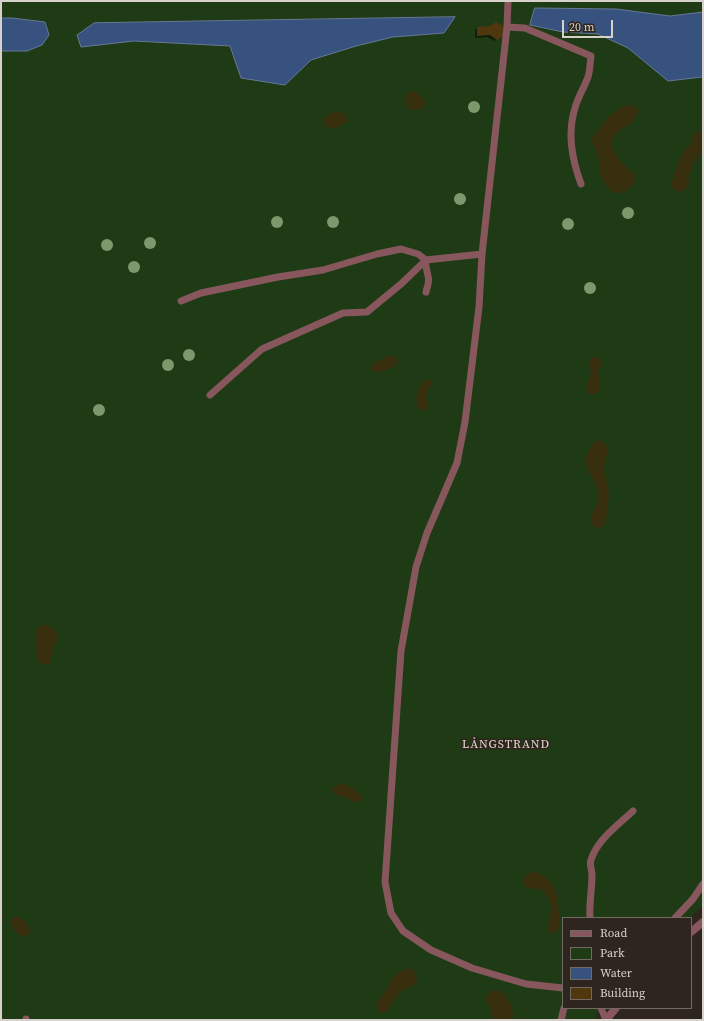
<!DOCTYPE html>
<meta charset="utf-8">
<style>
body{margin:0}
#map{position:relative;width:704px;height:1021px;overflow:hidden;background:#2e261e;font-family:"Source Serif 4",serif}
canvas{display:block}
.frame{position:absolute;inset:0;border:2px solid #d6d1cb;pointer-events:none}
.legend{position:absolute;left:562px;top:917px;width:130px;height:92px;box-sizing:border-box;background:#2e261e;border:1px solid #716a63;margin:0;padding:5px 7px;list-style:none;font-size:12px;color:#d6d1cb}
.legend li{display:flex;align-items:center;gap:8px;height:20px}
.legend b{width:20px;border:1px solid #716a63}
.scale{position:absolute;left:562px;top:20px;width:51px;height:18px;box-sizing:border-box;border:2px solid #d6d1cb;border-top:0;padding-left:5px;font-size:12px;line-height:14px;white-space:nowrap;color:#d6d1cb;-webkit-text-stroke:3px #2e261e;paint-order:stroke}
</style>
<div id="map">
<canvas width="704" height="1021"></canvas>
<div class="frame"></div>
<ul class="legend">
<li><b style="height:5px;background:#87575d"></b>Road</li>
<li><b style="height:11px;background:#1e3b16"></b>Park</li>
<li><b style="height:11px;background:#37527f"></b>Water</li>
<li><b style="height:11px;background:#50370e"></b>Building</li>
</ul>
<div class="scale">20 m</div>
</div>
<script>
const g = document.querySelector('canvas').getContext('2d');
g.lineJoin = 'round';
function paint(path, color) {
  g.fillStyle = color;
  g.fill(path, 'evenodd');
}
function trace(path, color, width, dash) {
  g.strokeStyle = color;
  g.lineWidth = width;
  g.lineCap = dash ? 'butt' : 'round';
  g.setLineDash(dash || []);
  g.stroke(path);
}
function write(font, color, halo, rows, align = 'center') {
  g.font = font + ' "Source Serif 4",serif';
  g.lineWidth = 3.5;
  g.setLineDash([]);
  g.textBaseline = 'middle';
  g.strokeStyle = halo;
  g.fillStyle = color;
  for (const [text, x, y, turn = 0] of rows) {
    g.save();
    g.translate(x, y);
    g.rotate((+turn || 0) * Math.PI / 180);
    g.textAlign = isNaN(turn) ? turn : align;
    if (halo) g.strokeText(text, 0, 0);
    g.fillText(text, 0, 0);
    g.restore();
  }
}
const green = new Path2D(`
 M1,1H703V905L690,918H563V1008H601L596,1017L597,1020H1Z`);
const sand = new Path2D(`
 M413,91C432,99 427,114 409,109C403,101 402,94 413,91Z
 M624,105L634,106L639,111C634,125 627,124 618,132C601,147 625,165 635,175C635,183 632,188 624,192C615,196 606,188 602,179C599,173 600,167 599,161C597,154 594,147 591,140L608,117Z
 M339,111L344,114L347,118V122C339,127 329,133 323,122C325,114 332,113 339,111Z
 M697,131L703,135L702,151L692,165L688,186L682,192H678L671,187C673,177 678,159 684,151C686,149 689,147 690,144C693,139 691,134 697,131Z
 M390,355L395,356L398,360L397,364C390,369 376,377 370,368L373,364Z
 M594,357L600,358L602,364L598,373L601,389L597,393L592,395L588,393L586,388L591,374L589,359Z
 M427,379L431,381V385L425,397L428,401L427,409C411,417 415,384 427,379Z
 M597,440L604,443L609,448L605,462L604,471L608,488L609,497L605,525L600,528L594,527C586,514 597,509 598,498C599,482 587,474 586,462C585,454 592,445 597,440Z
 M41,625C50,625 55,628 58,637C57,640 55,643 54,646C50,656 56,669 39,663L35,650V630Z
 M342,784C350,786 356,789 362,796L361,801L356,803L342,796H338L333,793L332,788L336,785Z
 M535,872C557,879 558,895 559,915C559,921 560,925 558,931L552,934L548,930C547,921 552,914 551,907C551,899 544,892 539,888L532,889L525,887L523,880L526,874Z
 M17,916L25,921L30,930L29,935L25,937C18,935 10,928 10,920Z
 M412,968C417,974 418,978 415,985C411,987 404,989 400,992C392,999 391,1017 378,1012L376,1003C378,999 382,996 384,993C395,978 390,972 412,968Z
 M496,990C505,992 507,998 511,1006C513,1012 515,1014 511,1020H496L491,1015L492,1010L485,1000L489,992Z`);
const water = new Path2D(`
 M535,8L616,9L670,16L703,12V79L702,77L668,81L628,48L598,34L563,32L530,25Z
 M455,17L444,33L393,37L356,46L311,60L285,85L241,78L230,46L134,41L81,47L77,35L94,23Z
 M1,18H12L45,22L49,35L42,45L27,51H1Z`);
const shadow = new Path2D(`
 M490,27L501,36L494,41L487,37L475,38V30L477,28Z`);
const building = new Path2D(`
 M496,22L503,26L504,35L497,40L490,35L477,36V27L490,26Z`);
const lane = new Path2D(`
 M508,1L507,27L482,254L479,307L465,422L457,463L427,533L416,567L401,651L385,882L391,913L403,931L431,950L472,968L526,984L563,988
 M507,27L525,28L591,56C590,63 590,71 588,77C584,88 578,97 575,108C567,134 572,159 581,184
 M181,301L201,293L278,277L323,270L377,254L401,249L418,254L426,260C425,267 427,270 428,276C430,282 427,287 426,292
 M210,395L262,349L343,313L367,312L401,284L426,260L482,254
 M590,918C589,903 592,889 592,875C592,870 589,864 591,860C597,840 618,825 633,811
 M675,918L693,899L703,884
 M601,1008L606,1020
 M26,1019V1020
 M561,1020L564,1008`);
const street = new Path2D(`
 M691,932L703,922
 M606,1020L616,1008`);
const trees = [
 [474,107],
 [460,199],
 [628,213],
 [277,222],
 [333,222],
 [568,224],
 [150,243],
 [107,245],
 [134,267],
 [590,288],
 [189,355],
 [168,365],
 [99,410]
];
const neighbourhoodNames = [
 ["LÅNGSTRAND",506,745]
];
paint(green, '#1e3b16');
paint(sand, '#372e0e');
paint(water, '#37527f');
trace(water, '#677896', 1);
paint(shadow, '#0007');
paint(building, '#50370e');
trace(lane, '#87575d', 7);
trace(street, '#87575d', 8);
g.fillStyle = '#7c986d';
for (const [x, y] of trees) {
  g.beginPath();
  g.arc(x, y, 6, 0, 2 * Math.PI);
  g.fill();
}
g.letterSpacing = '1px';
write('12px', '#e2d7cc', '#2e261e', neighbourhoodNames);
g.letterSpacing = '0px';
</script>
